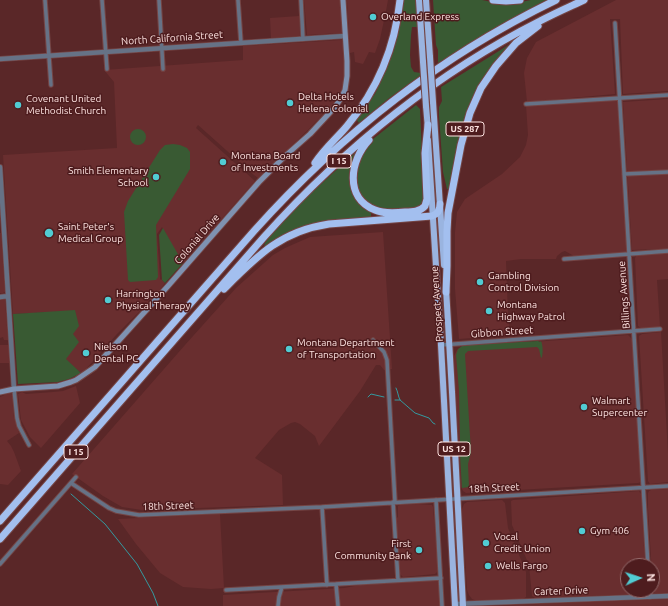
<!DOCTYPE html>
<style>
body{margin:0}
#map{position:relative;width:668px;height:606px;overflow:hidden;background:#5a2728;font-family:Ubuntu,sans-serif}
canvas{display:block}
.north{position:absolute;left:620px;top:558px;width:40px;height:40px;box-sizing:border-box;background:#4e1c1e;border:1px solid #946b6c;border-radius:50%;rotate:87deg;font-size:11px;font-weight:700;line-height:16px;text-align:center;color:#fde2e0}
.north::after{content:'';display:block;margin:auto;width:14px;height:18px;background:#51ccd3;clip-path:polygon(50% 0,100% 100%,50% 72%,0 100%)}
</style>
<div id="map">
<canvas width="668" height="606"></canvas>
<div class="north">N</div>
</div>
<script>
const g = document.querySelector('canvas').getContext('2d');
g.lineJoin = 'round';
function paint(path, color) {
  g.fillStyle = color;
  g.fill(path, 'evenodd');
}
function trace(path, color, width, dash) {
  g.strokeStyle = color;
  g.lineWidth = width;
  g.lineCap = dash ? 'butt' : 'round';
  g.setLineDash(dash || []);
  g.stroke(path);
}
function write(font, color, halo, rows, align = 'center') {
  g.font = font + ' Ubuntu,sans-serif';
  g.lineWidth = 3;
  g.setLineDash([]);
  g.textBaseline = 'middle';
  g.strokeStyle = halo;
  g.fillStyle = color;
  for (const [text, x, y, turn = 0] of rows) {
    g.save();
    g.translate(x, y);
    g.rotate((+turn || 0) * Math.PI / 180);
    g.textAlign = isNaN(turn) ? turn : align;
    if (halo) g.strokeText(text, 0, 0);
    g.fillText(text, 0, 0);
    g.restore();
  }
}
const built = new Path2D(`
 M304,0H341L342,32L341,33L307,35Z
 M347,0H388L386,11L380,39L375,53L369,52L363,64L355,62L354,52L350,53Z
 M616,0H668V91L623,94L620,19H610L615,94L527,102L524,73L527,58L536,42Z
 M299,16L300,36L271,38L270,18Z
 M341,40H342L343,45L345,71L342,89L338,96L333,104L308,130L258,178L254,175L198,125L196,128L255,181L183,263L181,262L162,227L157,234L160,277V280L161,279L165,283L157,294L117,334L86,369L81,373L65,359L73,334L75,311L13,314L3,155L117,148L114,82L104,70L243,60V46Z
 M668,99V279L657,280L660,327L641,328L638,326L635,258L637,255L656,254V249L632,250L623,102Z
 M617,100L627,252L574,256L565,251L562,252L557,256L556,259H521L506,261L508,315L510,336H496L459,339L455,289V232L457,212L465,199L502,174L520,157L526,145L528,135L526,105Z
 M383,232L392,369L384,370L380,365H376L360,391L319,446L315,436L300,424L295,422L291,423L279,430L255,458L282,475L283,505L142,510L122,507L103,496L72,474L185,345L236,288L273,255L285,248L310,237Z
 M0,233H1L5,292L3,293H0Z
 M5,299L8,340H4L3,337L0,338V300Z
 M661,332L668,453V482L650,484L648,481L639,336L642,334Z
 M628,335L632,339L641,482L638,483L466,493L463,491L461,487L454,356L457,350L460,348L464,347Z
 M0,345H9V363H0Z
 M76,386L80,403L41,448L30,437L21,420L18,394L22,392L26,394L53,392L63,391Z
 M9,393L11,394L12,395L14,418L19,433L7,441L11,446L14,452L21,471L8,485L0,484V397Z
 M668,489V593H655L653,590L648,509V493L649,491L651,490Z
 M639,491L641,494L645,566H628V590H646L647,592L644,594L535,598L532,596L529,565L512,525L511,501L513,500Z
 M502,500L505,503L508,528L526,572V597L523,599L477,601L472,599L469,595L467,590L462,509L464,504L467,502Z
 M418,504L431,505H432L433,507L438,569L437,572L435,574L403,577L399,573L395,519L398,517V506L400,505Z
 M220,514L224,588L211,589L183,587L160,573L136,544L118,519Z
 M439,580L440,606H223V595L344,588L360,585Z
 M668,599V606H494L583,602Z`);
const green = new Path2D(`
 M404,0H416L417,27H412L411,35L410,55L411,67L414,72L421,73V75L388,99L359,123L356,119L375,94L392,55L401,19Z
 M433,0H482L502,4L516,3L531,0H546L508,21L438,63V50L436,45Z
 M515,41L493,64L481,83L449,190L447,189L443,172L439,115V107L442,101L441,87Z
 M416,105L420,109L424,196L423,202L420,205L415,208L393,210L377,209L361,197L356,182L359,157L368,143Z
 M130 137a8 8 0 1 1 16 0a8 8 0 1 1-16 0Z
 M173,144L180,145L187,148L190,152V169L156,225L158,277L156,280L130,282L128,280L124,212L128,201L160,150L165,145Z
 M355,153L356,154L351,181L371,211V217L343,220L287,234L264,247L265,243L282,220L311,193Z
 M163,228L183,263L165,283L162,280L159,235Z
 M75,310L79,326L73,334L79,342L66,359L81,373L69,379L58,382L18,384L13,314Z
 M538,341L540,342L541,341C543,345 543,353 542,357L541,358L539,349L537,347L468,351L465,354L471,452L468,464L469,487L462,488L460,455L462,452L461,450L460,441L459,391L456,355L458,349L462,346L469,345Z`);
const stream = new Path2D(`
 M396,388C398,392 398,396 400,400L415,413L429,418L433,423L435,424
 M368,397L371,394L384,397
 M395,400H400
 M71,494L105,524L137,564L153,593L158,606`);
const minor = new Path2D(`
 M45,0L51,85
 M102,0L107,69
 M159,0L163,69
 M238,0L241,43
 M301,0L303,39
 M615,23L648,566
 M526,104L668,95
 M624,174L668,172
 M564,259L668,251
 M373,340L384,352L387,360L395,502
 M441,345L660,329
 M14,389L17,418L19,426L29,445
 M71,483L109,508L116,511L139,515L322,507L668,486
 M436,500L442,606
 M393,502L398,580
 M322,507L327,585
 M0,564L76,477
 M336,584L338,606
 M226,590L336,584L441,578
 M650,590V597
 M278,606L279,597L282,587`);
const tertiary = new Path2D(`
 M0,59L345,36
 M0,167L14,389
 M0,297L8,296
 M455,604L668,596`);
const secondary = new Path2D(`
 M0,392L14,389L58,386L71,382L76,380L95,367L168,286L259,182L284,157L310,134L335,107L341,98L345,90L347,76V61L343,0`);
const trunk = new Path2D(`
 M419,0L423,62
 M426,0L430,57
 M433,102L444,265
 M426,106L428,129
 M428,140L441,345L455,606
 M446,288L452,392L463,606`);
const motorway = new Path2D(`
 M493,0L506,1L520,0
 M369,140C350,160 344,198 375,210C384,214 395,213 405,212C412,212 420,212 425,206L427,199L425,153L428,125
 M315,163C324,149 337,138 347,126C378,89 395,47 400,0
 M224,289C257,256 281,231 329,224L432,216C438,214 440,210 440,204
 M446,292L447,266V231L448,213L461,145L470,113L481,88L496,66L516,43L538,26
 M0,521L254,231C339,136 440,56 556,0
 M0,539L264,237C343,149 435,74 540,21C555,13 569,7 584,0`);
const trunkBridge = new Path2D(`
 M430,57L433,102
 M423,62L426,106`);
const markers = [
 [373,17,4,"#51ccd3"],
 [290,103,4,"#51ccd3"],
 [18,105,4,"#51ccd3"],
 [223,162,4,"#51ccd3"],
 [156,177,4,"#51ccd3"],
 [49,233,5,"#51ccd3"],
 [480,282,4,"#51ccd3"],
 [108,300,4,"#51ccd3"],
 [489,311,4,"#51ccd3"],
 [289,349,4,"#51ccd3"],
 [86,353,4,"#51ccd3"],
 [584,407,4,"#51ccd3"],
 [582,531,4,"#51ccd3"],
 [486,543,4,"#51ccd3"],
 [419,550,4,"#51ccd3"],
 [488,566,4,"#51ccd3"]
];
const shields = [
 [465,129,38],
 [339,161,24],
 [454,449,32],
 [76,452,24]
];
const shieldNames = [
 ["US 287",465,129],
 ["I 15",339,161],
 ["US 12",454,449],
 ["I 15",76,452]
];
const poiNames = [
 ["Overland Express",381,17],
 ["Delta Hotels",298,97],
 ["Helena Colonial",298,109],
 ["Covenant United",26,99],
 ["Methodist Church",26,111],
 ["Montana Board",231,156],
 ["of Investments",231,168],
 ["Smith Elementary",148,171,"right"],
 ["School",148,183,"right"],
 ["Saint Peter's",58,227],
 ["Medical Group",58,239],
 ["Gambling",488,276],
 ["Control Division",488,288],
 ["Harrington",116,294],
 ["Physical Therapy",116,306],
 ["Montana",497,305],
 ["Highway Patrol",497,317],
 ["Montana Department",297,343],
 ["of Transportation",297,355],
 ["Nielson",94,347],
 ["Dental PC",94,359],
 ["Walmart",592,401],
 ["Supercenter",592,413],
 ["Gym 406",590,531],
 ["Vocal",494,537],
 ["Credit Union",494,549],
 ["First",411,544,"right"],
 ["Community Bank",411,556,"right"],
 ["Wells Fargo",496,566]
];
const streetNames = [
 ["North California Street",172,38,-4],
 ["Colonial Drive",197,239,-49],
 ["Billings Avenue",624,295,-94],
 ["Prospect Avenue",437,304,-94],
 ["Gibbon Street",502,332,-4],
 ["18th Street",494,488,-3],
 ["18th Street",168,506,-2],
 ["Carter Drive",561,591,-2]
];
paint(built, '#692e2f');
paint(green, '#395a33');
trace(stream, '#349aa0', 1);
trace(minor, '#744545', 5.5);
trace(tertiary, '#744545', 6);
trace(secondary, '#744545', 7);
trace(trunk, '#744545', 8);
trace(motorway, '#744545', 9);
trace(minor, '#667286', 3.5);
trace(tertiary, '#667286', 4.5);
trace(secondary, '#7f92b1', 5);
trace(trunk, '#9ab4e0', 6);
trace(motorway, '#a3bfef', 7);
trace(trunkBridge, '#744545', 8, []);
trace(trunkBridge, '#9ab4e0', 6);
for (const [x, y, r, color] of markers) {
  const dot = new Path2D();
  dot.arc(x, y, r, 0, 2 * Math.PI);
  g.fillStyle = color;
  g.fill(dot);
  trace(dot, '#4e1c1e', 1.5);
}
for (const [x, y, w] of shields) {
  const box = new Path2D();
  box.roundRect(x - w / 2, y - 7, w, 14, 3);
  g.fillStyle = '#4e1c1e';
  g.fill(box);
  trace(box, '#fde2e0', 1);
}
write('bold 9px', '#fde2e0', null, shieldNames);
write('10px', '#fde2e0', '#4e1c1e', poiNames, 'left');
write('10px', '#fde2e0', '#4e1c1e', streetNames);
</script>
